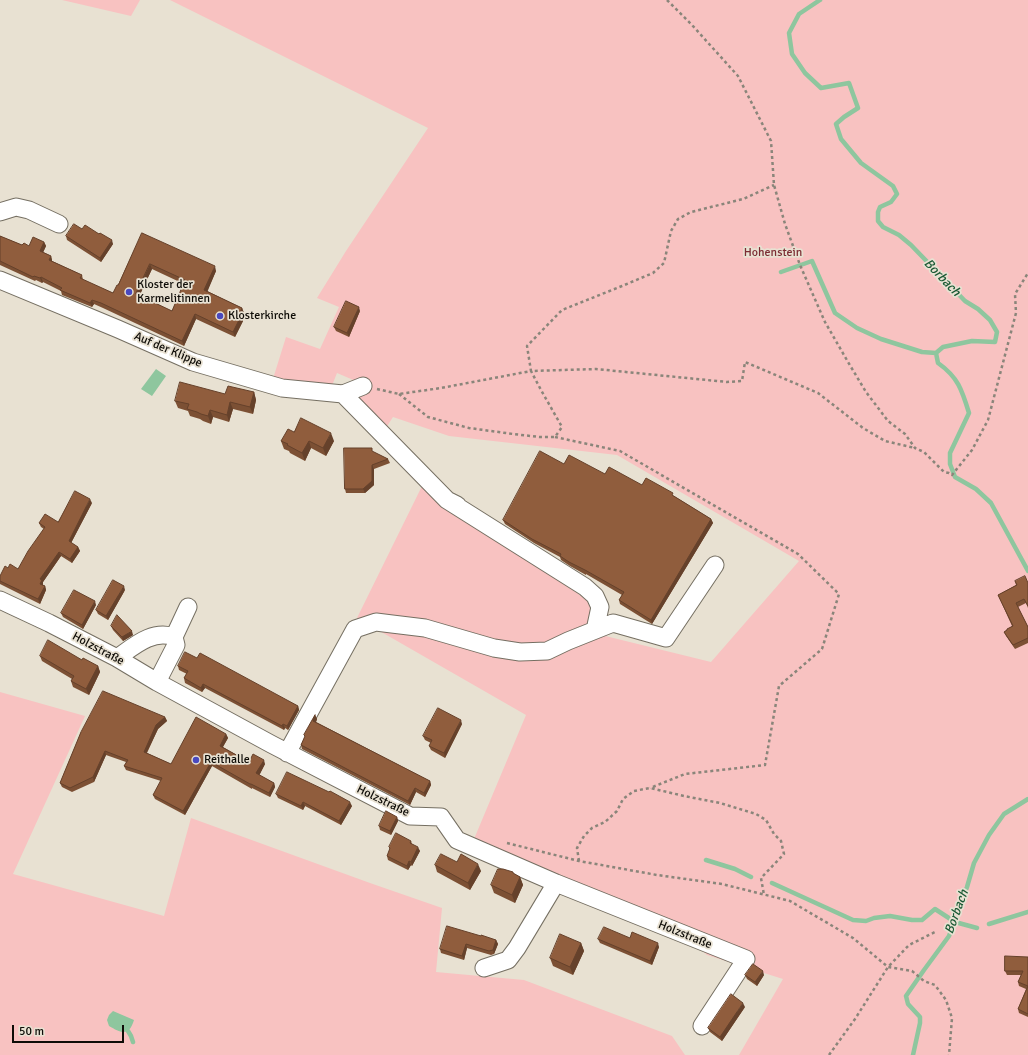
<!DOCTYPE html>
<meta charset="utf-8">
<style>
body{margin:0}
#map{position:relative;width:1028px;height:1055px;overflow:hidden;background:#e8e1d2;font-family:Signika,sans-serif}
canvas{display:block}
.scale{position:absolute;left:12px;top:1025px;width:112px;height:18px;box-sizing:border-box;border:2px solid #0e0c07;border-top:0;padding-left:5px;font-size:12px;line-height:14px;white-space:nowrap;color:#0e0c07;-webkit-text-stroke:3px #e8e1d2;paint-order:stroke}
</style>
<div id="map">
<canvas width="1028" height="1055"></canvas>
<div class="scale">50 m</div>
</div>
<script>
const g = document.querySelector('canvas').getContext('2d');
g.lineJoin = 'round';
function paint(path, color) {
  g.fillStyle = color;
  g.fill(path, 'evenodd');
}
function trace(path, color, width, dash) {
  g.strokeStyle = color;
  g.lineWidth = width;
  g.lineCap = dash ? 'butt' : 'round';
  g.setLineDash(dash || []);
  g.stroke(path);
}
function write(font, color, halo, rows, align = 'center') {
  g.font = font + ' Signika,sans-serif';
  g.lineWidth = 3.5;
  g.setLineDash([]);
  g.textBaseline = 'middle';
  g.strokeStyle = halo;
  g.fillStyle = color;
  for (const [text, x, y, turn = 0] of rows) {
    g.save();
    g.translate(x, y);
    g.rotate((+turn || 0) * Math.PI / 180);
    g.textAlign = isNaN(turn) ? turn : align;
    if (halo) g.strokeText(text, 0, 0);
    g.fillText(text, 0, 0);
    g.restore();
  }
}
const green = new Path2D(`
 M62,0H140L131,16Z
 M170,0H1028V1055H739L783,979L707,955L677,928L469,851L526,715L357,618L423,484L445,502L593,604L585,631L711,662L799,561L617,455L449,436L393,417L384,431L352,397L358,382L337,373L331,388L272,382L286,337L320,349L339,307L317,298L346,251L428,128Z
 M0,692L85,716L13,874L164,916L191,818L370,883L442,908L436,972L524,980L672,1036L685,1055H0Z`);
const water = new Path2D(`
 M156,369L166,376L152,396L141,389Z
 M113,1011L134,1020C129,1037 121,1033 109,1026L107,1020L109,1015Z`);
const stream = new Path2D(`
 M820,0L799,14L789,33L792,54L805,73L821,88L849,83L858,108L844,117L836,124L841,139L861,163L893,186L897,194L891,202L880,207L878,212V221L883,227L899,235L911,245L965,301L978,309L990,320L997,332L995,342L972,341L943,347L936,353L938,363C958,377 962,390 969,413L950,453V464L955,477L976,489L991,503L1028,571
 M781,272L812,261L835,313L857,328L881,339L922,352L936,353
 M706,860L735,869L751,877
 M772,883L853,920L866,921L874,918L890,916L912,920H922L935,909L955,922L977,928
 M989,924L1028,912
 M128,1031L131,1036L133,1042
 M913,1055L920,1023V1017L908,1004L906,996L924,970L949,936L967,887L974,863L989,835L1004,814L1028,799`);
const path = new Path2D(`
 M667,0L692,25L738,76L771,141L774,185L785,224L800,265L825,322L848,362L866,392L888,421L905,434L915,448L924,452L944,472L949,473L952,475L972,450L988,420L1016,313L1015,294L1028,273
 M377,389L399,394L441,388L531,371L527,346L562,310L622,286L653,273L664,263L671,231L678,219L691,212L743,199L774,185
 M399,394L428,417L469,428L513,434L540,437H555L562,427L541,390L531,371L596,369L727,382L742,381L745,362L818,393L863,428L885,441L915,448
 M555,437L620,451L798,554L839,594L822,649L779,686L765,765L685,774L650,788
 M507,843L579,861L657,875L722,884L790,901L853,938L888,967L912,971L924,981L935,985L946,1000L952,1018L949,1055
 M579,861L577,848L584,836L592,828L605,822L617,811L623,799L634,791L650,788L684,796L720,803L756,814L766,820L774,834L781,841L784,854L761,878L764,895
 M829,1055L855,1019L888,967L909,945L937,931`);
const minor = new Path2D(`
 M0,212L16,207L29,210L59,224
 M0,280L118,329L193,362L282,388L343,394L363,386
 M343,394L447,500L457,505
 M447,500L585,587L595,596L600,607L595,630
 M0,600L49,623L117,658L157,682L271,744L410,816L441,817L457,840L556,883L746,959L702,1026
 M174,637L188,607
 M117,658C133,647 152,629 174,637L176,645L157,682
 M287,753L355,629L376,622L392,624L425,628L494,648L520,652L547,651L568,641L613,623L666,638L715,565
 M484,968L508,960L517,948L556,883`);
const wall = new Path2D(`
 M82,229L99,234L113,244L101,262L67,240L66,236Z
 M142,233L216,271L207,291L242,308L244,313L242,318L243,321L235,337L196,319L184,346L103,308L94,304L92,307L62,295L61,291L43,282L42,283L36,280L35,281L0,265V236L22,245L29,246L44,242L46,246L43,252L51,256L52,261L82,275L83,280L113,293L118,285ZM152,269L184,284L172,311L139,296Z
 M360,311L349,337L336,331L334,327Z
 M254,392L256,400L253,414L233,409L229,422L213,417L211,424L203,421L200,419L190,416L188,411L178,408L175,401Z
 M294,432L334,441L326,456L311,448L305,461L290,453L289,451L284,449L281,441Z
 M373,452L388,459L390,463L374,469V485L365,493H346L345,489Z
 M564,464L605,474L642,485L674,496L711,519L713,523L652,624L620,604L619,600L622,595L586,574V575L570,566L561,560L560,557L534,543L505,524L503,520Z
 M92,503L71,543L78,547L80,551L72,563L61,556L43,582V585L45,586L46,590L40,604L0,584V576L8,568L18,569L44,529L41,527L39,523L58,522Z
 M1015,581L1028,583V608L1026,603L1018,607L1028,627V643L1015,649L1006,636L1004,632L1012,626L998,595L1016,585Z
 M125,590L108,620L98,614L96,610Z
 M96,605L83,629L63,617L61,613Z
 M111,626L133,635L123,641L113,630Z
 M40,656L82,660L98,666L100,672L89,695L73,687L71,681L72,679L42,661Z
 M197,658L298,706L299,710L288,730L285,728L284,730L205,688L202,692L185,683L184,678L187,674L179,670L178,666Z
 M315,715L317,719L316,722L430,781L431,785L425,797L416,792L410,805L302,749L301,745L305,737L304,735Z
 M165,717L167,721L158,729L147,753L171,764L226,734L228,738L223,747L249,762L265,764L259,775L274,783L275,787L270,797L252,788V789L212,766L185,815L155,799L153,795L161,781L126,770L124,766L126,762L106,755L94,782L72,792L62,787L60,783L81,732Z
 M462,724L445,758L431,750L429,746L431,743L425,740L423,736Z
 M276,794L352,806L341,825L305,806L303,810L278,798Z
 M397,817L398,821L391,835L380,830L379,826Z
 M411,841L412,844L420,851L412,866L411,865L408,870L388,860L387,856L390,850L389,847Z
 M457,862L481,871L470,890L437,872L435,865Z
 M520,877L523,885L515,903L494,893L491,885Z
 M481,936L496,940L498,944L494,954L491,955L467,948L464,960L441,953L440,949Z
 M630,938L659,947L652,965L600,943L598,939Z
 M581,943L584,951L573,975L553,966L550,958Z
 M1028,957V1017L1019,1013L1018,1009L1026,989L1019,986L1018,982L1021,975H1007L1005,971Z
 M745,975H764L757,986L747,979Z
 M745,1007L722,1041L710,1032L708,1028Z`);
const shadedWall = new Path2D(`
 M112,240L113,244L101,262L100,258Z
 M44,242L46,246L42,255L40,251Z
 M51,256L52,260L51,264L49,260Z
 M150,264L152,269L138,299L136,294Z
 M215,266L216,271L206,295L204,290Z
 M41,277L43,282L42,283L40,278Z
 M92,300L94,304L92,307L90,303Z
 M359,307L360,311L349,337L347,333Z
 M242,308L244,313L242,318L243,321L235,337L233,332L239,315Z
 M195,314L196,319L184,346L182,341Z
 M254,392L256,400L253,414L250,407Z
 M230,402L233,409L229,422L227,415Z
 M210,410L213,417L211,424L208,416Z
 M331,433L334,441L326,456L323,448Z
 M309,441L311,448L305,461L302,453Z
 M372,465L374,469V485L365,493L363,489Z
 M90,499L92,503L70,545L69,541Z
 M711,519L713,523L652,624L651,620Z
 M78,547L80,551L72,563L70,559Z
 M59,552L61,556L43,582V584L42,588L40,584V579Z
 M45,586L46,590L40,604L38,599Z
 M124,586L125,590L108,620L106,616Z
 M95,601L96,605L83,629L82,625Z
 M132,631L133,635L123,641L122,637Z
 M98,666L100,672L89,695L86,689Z
 M203,684L205,688L202,692L201,688Z
 M298,706L299,710L288,730L287,726Z
 M315,715L317,719L315,725L313,721Z
 M165,717L167,721L158,729L145,756L144,752L156,725Z
 M461,720L462,724L445,758L444,753Z
 M283,724L285,728L284,730L282,726Z
 M226,734L228,738L221,750L220,746Z
 M105,751L106,755L94,782L93,777Z
 M264,760L265,764L258,778L256,773Z
 M211,762L212,766L185,815L183,811Z
 M430,781L431,785L425,797L424,793Z
 M274,783L275,787L270,797L269,793Z
 M415,788L416,792L410,805L408,801Z
 M303,802L305,806L303,810L301,806Z
 M350,802L352,806L341,825L339,821Z
 M397,817L398,821L391,835L390,831Z
 M418,847L420,851L412,866L411,862Z
 M409,861L411,865L408,870L407,866Z
 M478,864L481,871L470,890L468,883Z
 M520,877L523,885L515,903L512,895Z
 M496,940L498,944L494,954L493,950Z
 M581,943L584,951L573,975L570,967Z
 M658,943L659,947L652,965L650,961Z
 M466,944L467,948L464,960L462,956Z
 M763,971L764,975L757,986L755,982Z
 M743,1003L745,1007L722,1041L720,1037Z`);
const building = new Path2D(`
 M74,224L82,229L85,225L99,234L100,233L112,240L100,258L66,236Z
 M142,233L215,266L204,290L242,308L239,315L241,316L233,332L195,314L182,341L101,303L92,300L90,303L60,290L62,288L41,277L40,278L34,276L33,277L0,261V236L22,245L24,243L29,246L33,237L44,242L40,251L51,256L49,260L82,275L80,278L113,293L117,285H118ZM150,264L185,280L172,311L136,294Z
 M346,301L359,307L347,333L334,327Z
 M180,382L225,394L228,386L254,392L250,407L230,402L227,415L210,410L208,416L201,414L197,412L187,409L189,404L175,401Z
 M301,418L331,433L323,448L309,441L302,453L287,445L288,444L281,441L288,429L294,432Z
 M344,448H372V451L388,459L372,465V481L363,489H345Z
 M540,451L564,464L569,455L605,474L609,467L642,485L646,478L673,493L672,495L711,519L651,620L619,600L624,592L585,570L569,562L560,556L561,554L532,539L503,520Z
 M75,491L90,499L69,541L78,547L70,559L59,552L40,579L42,580L40,584L45,586L38,599L0,581V576L5,566L8,568L10,564L18,569L28,551L45,527L39,523L45,514L58,522Z
 M1025,576L1028,583V606L1024,599L1016,603L1028,627V638L1013,645L1004,632L1007,630V629L1013,626L998,595L1017,585L1015,581Z
 M113,580L124,586L106,616L96,610Z
 M74,590L95,601L82,625L61,613Z
 M117,615L132,631L122,637L111,626Z
 M48,640L82,660L83,658L98,666L86,689L71,681L74,676L40,656Z
 M185,652L197,658L200,653L298,706L287,726L283,724L282,726L203,684L201,688L184,678L188,671L178,666Z
 M103,691L165,717L156,725L144,752L171,764L196,717L226,734L220,746L249,762L253,754L264,760L256,773L274,783L269,793L251,784H250L211,762L183,811L153,795L162,778L124,766L128,760L105,751L93,777L70,788L60,783L81,732Z
 M438,708L461,720L444,753L429,746L432,740L423,736Z
 M315,715L313,721L430,781L424,793L415,788L408,801L301,745L305,736L304,735Z
 M287,772L329,792L330,791L350,802L339,821L303,802L301,806L276,794Z
 M386,811L397,817L390,831L379,826Z
 M396,833L411,841L410,843L418,847L411,862L409,861L407,866L387,856L390,848L389,847Z
 M441,854L457,862L461,854L478,864L468,883L435,865Z
 M498,869H503L513,872V873L520,877L512,895L491,885Z
 M447,926L481,936V935L496,940L493,950L489,951L466,944L462,956L440,949Z
 M604,927L630,938L632,932L658,943L650,961L598,939Z
 M560,934L581,943L570,967L550,958Z
 M1005,956L1028,957V1014L1018,1009L1028,986L1018,982L1023,971H1005Z
 M753,964L763,971L755,982L745,975Z
 M731,994L743,1003L720,1037L708,1028Z`);
const markers = [
 [129,292,4,"#4949bf"],
 [220,316,4,"#4949bf"],
 [196,760,4,"#4949bf"]
];
const parkNames = [
 ["Hohenstein",773,253]
];
const poiNames = [
 ["Kloster der",137,285],
 ["Karmelitinnen",137,299],
 ["Klosterkirche",228,316],
 ["Reithalle",204,760]
];
const streetNames = [
 ["Auf der Klippe",168,350,23],
 ["Holzstraße",98,649,28],
 ["Holzstraße",383,801,26],
 ["Holzstraße",685,935,22]
];
const waterNames = [
 ["Borbach",942,278,46],
 ["Borbach",957,912,-70]
];
paint(green, '#f8c2c1');
paint(water, '#8ec69e');
trace(stream, '#8ec69e', 4.5);
trace(minor, '#756f62', 19);
trace(path, '#8a857a', 2.5, [3, 3]);
trace(minor, '#fff', 17);
paint(wall, '#7c5034');
paint(shadedWall, '#65412b');
paint(building, '#905d3d');
trace(building, '#65412b', 1);
for (const [x, y, r, color] of markers) {
  const dot = new Path2D();
  dot.arc(x, y, r, 0, 2 * Math.PI);
  g.fillStyle = color;
  g.fill(dot);
  trace(dot, '#e8e1d2', 1.5);
}
write('12px', '#7c2c33', '#e8e1d2', parkNames);
write('12px', '#0e0c07', '#e8e1d2', poiNames, 'left');
write('12px', '#0e0c07', '#e8e1d2', streetNames);
write('italic 13px', '#1a5934', '#e8e1d2', waterNames);
</script>
